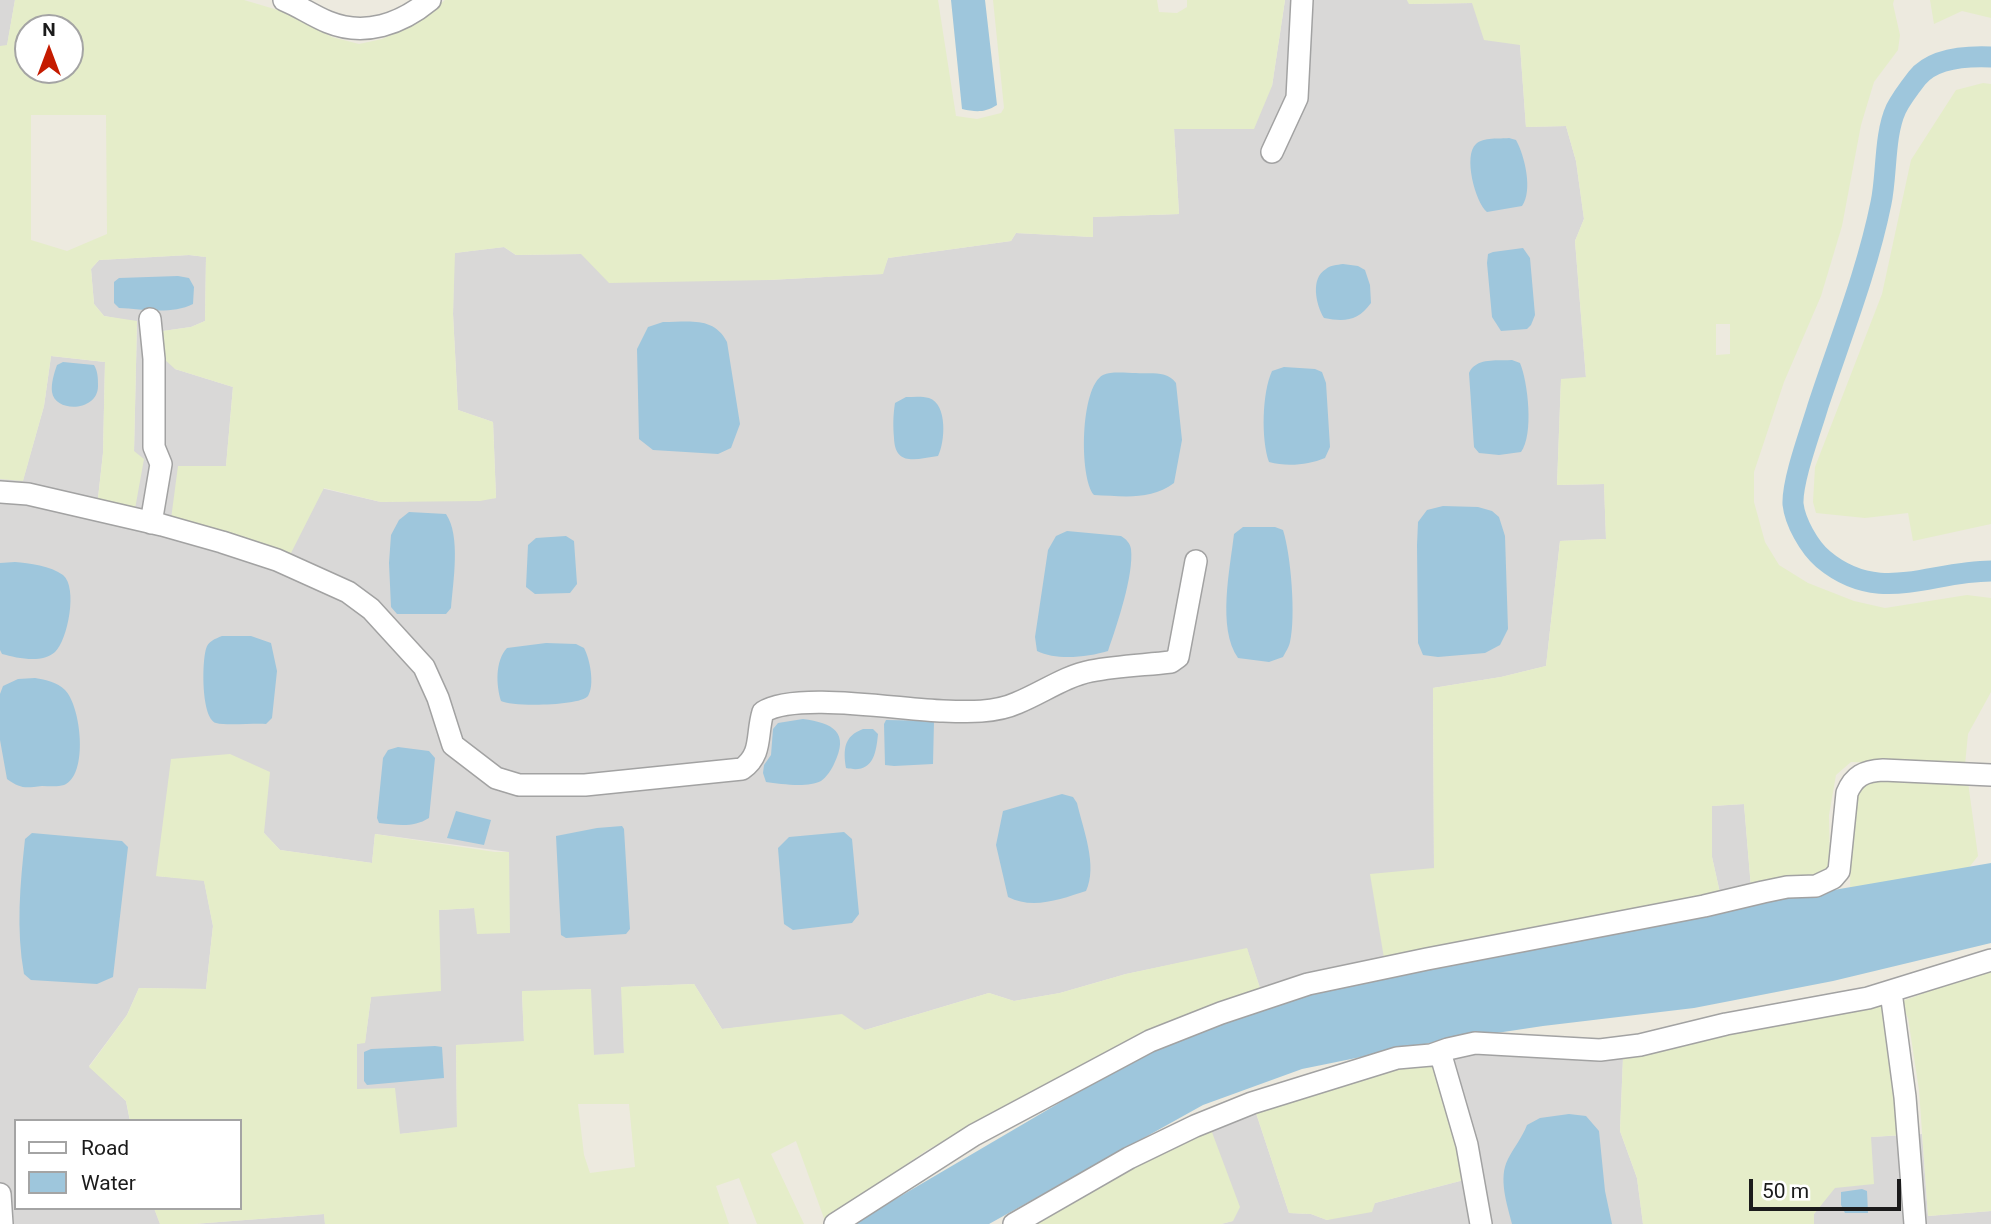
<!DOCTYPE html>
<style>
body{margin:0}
#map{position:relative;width:1991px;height:1224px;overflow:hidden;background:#edeadf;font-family:Roboto,sans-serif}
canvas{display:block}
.legend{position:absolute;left:14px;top:1119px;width:228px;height:91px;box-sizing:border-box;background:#fff;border:2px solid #a4a4a4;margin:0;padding:9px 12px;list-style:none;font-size:21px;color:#1b1b1b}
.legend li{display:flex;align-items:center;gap:14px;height:35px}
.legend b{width:35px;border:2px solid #a4a4a4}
.north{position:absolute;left:14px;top:14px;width:70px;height:70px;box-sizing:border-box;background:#fff;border:2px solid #a4a4a4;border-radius:50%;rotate:0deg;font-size:19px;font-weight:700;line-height:28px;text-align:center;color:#1b1b1b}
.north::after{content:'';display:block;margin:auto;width:24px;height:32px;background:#c51b00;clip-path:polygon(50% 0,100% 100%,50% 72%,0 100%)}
.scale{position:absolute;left:1749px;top:1179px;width:152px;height:32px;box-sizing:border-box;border:4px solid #1b1b1b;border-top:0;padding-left:9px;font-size:21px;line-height:24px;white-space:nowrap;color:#1b1b1b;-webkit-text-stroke:5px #fff;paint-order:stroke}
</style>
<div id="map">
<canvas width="1991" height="1224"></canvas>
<ul class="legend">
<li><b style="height:9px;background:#fff"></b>Road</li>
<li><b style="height:19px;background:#9ec6dc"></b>Water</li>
</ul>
<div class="north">N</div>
<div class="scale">50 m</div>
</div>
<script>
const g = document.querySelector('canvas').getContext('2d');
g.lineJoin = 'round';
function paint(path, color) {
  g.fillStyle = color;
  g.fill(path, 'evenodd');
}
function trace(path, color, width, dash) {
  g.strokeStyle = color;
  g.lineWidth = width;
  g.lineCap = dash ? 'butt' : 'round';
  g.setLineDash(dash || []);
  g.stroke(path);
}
const residential = new Path2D(`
 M0,0H15L7,46H0Z
 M1285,0H1407L1410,4L1472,3L1520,45L1526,127L1566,126L1576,161L1584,219L1575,241L1586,378L1561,380L1557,485L1604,484L1606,539L1560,541L1546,666L1501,677L1433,688L1434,868L1384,958L1261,991L1247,949L1126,974L1060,993L1014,1001L989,993L865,1030L772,1024L722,1029L694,984L622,987L624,1054L593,1055L590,989L522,992L524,1042L456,1045L457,1128L399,1134L357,1090V1044L365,1042L371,997L439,910L474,908L509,852L375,834L372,863L280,850L264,833L156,876L204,880L213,926L206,989L139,988L127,1015L89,1066L126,1101L130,1121H16V1208H154L160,1224H0V479L23,480L44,406L51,356L105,362L103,453L98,498L134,452L137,322L104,316L94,304L91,269L99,260L189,255L206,257L205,321L191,327L163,331L175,369L233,387L226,466L381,502L496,498L493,422L458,410L453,314L454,253L504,247L516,255L581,254L768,280L882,274L888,258L1011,241L1016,233L1093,237L1092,217L1179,214L1174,129L1272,86Z
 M1744,804L1751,888L1720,893L1712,857V806Z
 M1485,1052L1584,1059L1623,1058L1620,1131L1637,1178L1643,1224H1221L1233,1221L1210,1127L1256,1113L1289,1213L1311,1214L1327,1220L1375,1203L1464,1180L1438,1063L1456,1056Z
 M1922,1134L1928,1216L1991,1211V1224H1814V1214L1871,1137Z
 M324,1214L325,1224H193Z`);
const farmland = new Path2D(`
 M15,0H244L288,13L332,37L359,44L382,39L414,25L445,0H938L956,116L977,119L1001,113L1004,108L993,0H1157L1159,12L1177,13L1187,7V0H1285L1272,86L1254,129H1174L1179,214L1093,217V237L1016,233L1011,241L888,258L883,274L768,280L609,283L581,254L516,255L504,247L455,253L453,314L458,410L493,422L496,498L480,501L381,502L324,488L291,553L171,519L178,466H226L233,387L175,369L164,359L163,331L191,327L205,321L206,257L189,255L99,260L91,269L94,304L104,316L137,321L134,451L144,459L135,509L98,498L103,453L105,362L51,356L44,406L23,481L0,479V46L7,45ZM28,28H70V70H28ZM31,115H106L107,234L67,251L31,240Z
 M1407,0H1894L1893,4L1900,35L1898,50L1874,82L1861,125L1842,226L1821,296L1784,382L1754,472V502L1765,542L1779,565L1808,583L1854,601L1885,608L1967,595L1991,598V692L1968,734L1965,765L1851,762L1836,775L1829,815L1830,867L1823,876L1751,888L1744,804L1712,806V857L1720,893L1628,909L1476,942L1384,958L1370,874L1434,868L1433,688L1501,677L1546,666L1560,541L1606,539L1604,484L1557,485L1561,379L1586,377L1575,241L1584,219L1576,161L1566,126L1526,127L1520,45L1484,40L1472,3L1409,4ZM1716,324H1730V354L1716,355Z
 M1930,0H1991V18L1962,11L1934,24Z
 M1983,83L1991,84V524L1913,541L1908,513L1865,518L1816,513L1813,502L1815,467L1882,294L1911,160L1956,90Z
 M230,754L270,772L264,833L280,850L372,863L375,834L495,852H509L510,933L477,934L474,908L439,910L441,991L371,997L365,1043L357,1044V1089L395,1088L400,1134L457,1127L456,1045L524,1041L522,991L591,989L594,1055L624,1053L621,987L694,984L722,1029L842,1014L865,1030L989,993L1014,1001L1060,993L1126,974L1247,948L1261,991L1145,1035L927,1150L825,1221L796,1141L771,1154L804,1224H757L739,1178L716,1186L729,1224H325L324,1214L193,1224H160L154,1208H240V1121H130L126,1101L89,1067L127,1015L139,988L206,989L213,926L204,881L156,876L171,759ZM578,1104H629L635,1167L590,1173L584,1155Z
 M1876,778L1968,782L1978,856L1963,875L1850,891L1851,820L1855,796L1862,784Z
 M1991,968V1211L1928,1216L1919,1090L1908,1018L1900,1002Z
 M1884,1005L1902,1135L1871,1137L1874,1184L1835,1188L1814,1214V1224H1643L1637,1178L1620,1131L1623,1058L1706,1035Z
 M1438,1063L1464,1180L1375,1203L1372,1212L1327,1220L1311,1214L1289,1213L1256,1113L1397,1066Z
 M1210,1127L1240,1207L1233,1221L1221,1224H1034L1128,1168Z`);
const water = new Path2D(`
 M951,0H985L997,105C984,113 976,112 962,109Z
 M1509,138L1516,140C1525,156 1533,191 1522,206L1487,212C1475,202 1463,155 1476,144C1483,137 1500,139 1509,138Z
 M1523,248L1530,258L1535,315L1531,325L1527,329L1501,331L1492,317L1487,263L1488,254L1493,252Z
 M1343,264L1358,266L1365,270L1370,285L1371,303C1358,321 1345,322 1324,318C1316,305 1310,278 1326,269C1330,265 1337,265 1343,264Z
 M178,276L189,278L194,287L193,304C171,315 142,309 119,308L114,303V282L119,278Z
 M663,322C689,322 714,316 727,342L740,424L731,448L718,454L653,450L639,439L637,349L648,327Z
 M1512,360L1520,363C1528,382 1534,435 1521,452L1499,455L1479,453L1474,447L1469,373C1476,357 1498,361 1512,360Z
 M63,362L94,365C98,372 98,378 98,386C98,412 55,413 52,392C51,384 54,373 57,365Z
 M1284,367L1315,369L1322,372L1326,383L1330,447L1325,458C1308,465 1287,467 1269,462C1261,439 1262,393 1272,371Z
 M1136,373C1150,374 1167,370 1176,383L1182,440L1174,483C1150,501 1122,496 1094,495C1079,478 1080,387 1103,375C1111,371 1126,373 1136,373Z
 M906,397C913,397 922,396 929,398C948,404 945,443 938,456C917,459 895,467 894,438C893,426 893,416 895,403Z
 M1443,506L1478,507L1492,511L1499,517L1505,536L1508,629L1500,645L1485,653L1438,657L1423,655L1418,643L1417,545L1418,522L1427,510Z
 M409,512L446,514C461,536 453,582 451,608L446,614H397L391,607L389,563L391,535L399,520Z
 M1243,527H1275L1283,530C1291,555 1296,617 1290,642C1289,647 1285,653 1283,657L1269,662L1238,658C1217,628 1230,569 1234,534Z
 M1067,531L1121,536C1126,539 1130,543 1131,549C1134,575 1117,625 1108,651C1088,657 1057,661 1037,651L1035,637L1048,550L1056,536Z
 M566,536L574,541L577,584L570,593L535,594L526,587L528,545L536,538Z
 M15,562C29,563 51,566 63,575C78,587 68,640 55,652C42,664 17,658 2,654L0,650V563Z
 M222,636H251L271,643L277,671L272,718L266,724C253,723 227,726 216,723C201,718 202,662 206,649C208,641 215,639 222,636Z
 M546,643L576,644L584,648C590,659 595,685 588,696C581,706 511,707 501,701C496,685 495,661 507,648Z
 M35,678C46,680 57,682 65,690C81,706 89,775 64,785C58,787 49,786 42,786C25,788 21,789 7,779L0,740V694L3,686L18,679Z
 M803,719C833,723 850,732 834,764C832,769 826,778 821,781C808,788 781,784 766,782L763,773L764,765L771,755L773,729L778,723Z
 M886,720L934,721L933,764L894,766L885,765L884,724Z
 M863,729H873L878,734C876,756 872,774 846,768C843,749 844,736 863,729Z
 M398,747L429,751L435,758L429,818C413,828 398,825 379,823L377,818L383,758L388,750Z
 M1062,794L1073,797L1077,803C1083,829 1098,866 1086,891C1061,899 1033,910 1008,897L996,845L1003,811Z
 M456,811L491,820L484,845L447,838Z
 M622,826L624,829L630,929L626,934L566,938L561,935L556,836L597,828Z
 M844,832L852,839L859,914L852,923L793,930L784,924L778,848L789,837Z
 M32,833L122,841L128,847L113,977L97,984L31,980L24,974C16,929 20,885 25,839Z
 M1991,863V943L1833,981L1694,1008L1543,1026L1430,1043L1302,1069L1203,1105L989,1224H853L1180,1032L1379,968Z
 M435,1046L442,1047L444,1078L367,1085L364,1081V1052L371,1049Z
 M1569,1114L1586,1116L1599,1131L1605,1191L1612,1224H1512C1507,1204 1498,1178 1508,1159C1514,1147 1522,1138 1527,1125L1540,1118Z
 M1862,1189L1867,1191L1868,1213H1845L1841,1205V1192Z`);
const canal = new Path2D(`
 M1991,57C1967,56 1933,58 1917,78C1910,87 1901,99 1896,109C1884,135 1887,175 1881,203C1867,272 1840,339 1818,406C1811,430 1792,480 1793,504C1795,522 1809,547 1823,559C1879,606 1929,571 1991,571`);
const minor = new Path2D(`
 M284,0C299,6 313,16 328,22C365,37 401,24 430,0
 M1272,152L1297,98L1302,0
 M150,319L154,359V447L161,464L151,523
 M0,492L28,494L162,525L222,542L277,560L348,592L371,609L424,667L438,698L453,745L496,778L519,785H585L742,769C763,754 756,735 763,712C796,691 901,710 943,711C968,712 995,713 1017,703C1042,693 1065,676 1091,671C1117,666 1145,665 1171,662L1178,657L1196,561
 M1891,992L1905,1097L1915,1224
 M1440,1052L1467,1145L1481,1224
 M0,1194L2,1224
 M835,1224L974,1135L1150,1041L1221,1013L1308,984L1427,959L1704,906L1763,892L1787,887L1816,886L1833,878L1839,871L1847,793C1854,776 1864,771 1883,770L1991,775
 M1014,1224L1129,1158L1195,1126L1252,1103L1397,1058L1431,1055L1448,1049L1475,1043L1600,1050L1640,1045L1726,1024L1868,998L1991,960`);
paint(residential, '#d9d8d7');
paint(farmland, '#e5edc9');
paint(water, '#9ec6dc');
trace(canal, '#9ec6dc', 21);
trace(minor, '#a2a2a2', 24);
trace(minor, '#fff', 21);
</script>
